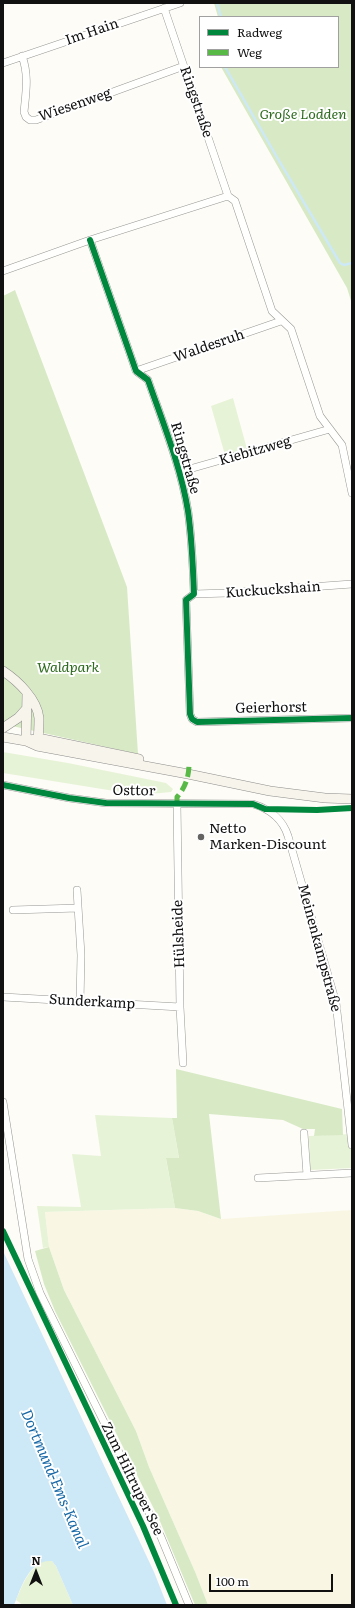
<!DOCTYPE html>
<meta charset="utf-8">
<style>
body{margin:0}
#map{position:relative;width:355px;height:1608px;overflow:hidden;background:#fdfcf7;font-family:Literata,serif}
canvas{display:block}
.frame{position:absolute;inset:0;border:4px solid #111;pointer-events:none}
.legend{position:absolute;left:199px;top:16px;width:140px;height:52px;box-sizing:border-box;background:#fff;border:1px solid #a0a0a0;margin:0;padding:5px 7px;list-style:none;font-size:12px;color:#111}
.legend li{display:flex;align-items:center;gap:8px;height:20px}
.legend b{width:20px;border:1px solid #a0a0a0}
.north{position:absolute;left:16px;top:1552px;width:40px;height:40px;-webkit-text-stroke:3px #fff;paint-order:stroke;rotate:0deg;font-size:11px;font-weight:700;line-height:16px;text-align:center;color:#111}
.north::after{content:'';display:block;margin:auto;width:14px;height:18px;background:#111;clip-path:polygon(50% 0,100% 100%,50% 72%,0 100%)}
.scale{position:absolute;left:209px;top:1574px;width:124px;height:18px;box-sizing:border-box;border:2px solid #111;border-top:0;padding-left:5px;font-size:12px;line-height:14px;white-space:nowrap;color:#111;-webkit-text-stroke:3px #fff;paint-order:stroke}
</style>
<div id="map">
<canvas width="355" height="1608"></canvas>
<div class="frame"></div>
<ul class="legend">
<li><b style="height:5px;background:#00873e"></b>Radweg</li>
<li><b style="height:5px;background:#58b947"></b>Weg</li>
</ul>
<div class="north">N</div>
<div class="scale">100 m</div>
</div>
<script>
const g = document.querySelector('canvas').getContext('2d');
g.lineJoin = 'round';
function paint(path, color) {
  g.fillStyle = color;
  g.fill(path, 'evenodd');
}
function trace(path, color, width, dash) {
  g.strokeStyle = color;
  g.lineWidth = width;
  g.lineCap = dash ? 'butt' : 'round';
  g.setLineDash(dash || []);
  g.stroke(path);
}
function write(font, color, halo, rows, align = 'center') {
  g.font = font + ' Literata,serif';
  g.lineWidth = 4;
  g.setLineDash([]);
  g.textBaseline = 'middle';
  g.strokeStyle = halo;
  g.fillStyle = color;
  for (const [text, x, y, turn = 0] of rows) {
    g.save();
    g.translate(x, y);
    g.rotate((+turn || 0) * Math.PI / 180);
    g.textAlign = isNaN(turn) ? turn : align;
    if (halo) g.strokeText(text, 0, 0);
    g.fillText(text, 0, 0);
    g.restore();
  }
}
const farmland = new Path2D(`
 M175,1208L198,1211L221,1219L351,1210L352,1605H208L196,1574L149,1467L136,1431L64,1290L49,1247L45,1212Z`);
const green = new Path2D(`
 M233,398L247,449L225,455L211,406Z
 M3,752L68,763L166,783L173,789L171,792L139,795L3,773Z
 M95,1115L172,1118L179,1159H166L175,1208L45,1212L49,1247L43,1248L37,1206L81,1207L72,1154L101,1156Z
 M352,1134V1168L310,1170L309,1136Z
 M47,1560L52,1561L56,1566L73,1605H23L16,1600C23,1584 29,1566 47,1560Z`);
const forest = new Path2D(`
 M214,3H352V304L347,288L221,67H338V17H218Z
 M15,290L127,587L138,754L3,724V296Z
 M176,1069L342,1109L343,1135L314,1136L315,1129H303L283,1120L209,1114L221,1219L198,1211L175,1208L166,1158H179L172,1118H177Z
 M49,1247L64,1290L136,1431L149,1467L196,1574L208,1605H195L159,1519L55,1311L44,1284L35,1251Z`);
const water = new Path2D(`
 M3,1251L154,1572L167,1605H73L56,1566L52,1561C29,1559 21,1588 14,1605H3Z`);
const stream = new Path2D(`
 M217,3L221,17
 M225,67L278,159L340,263L344,265L352,263`);
const street = new Path2D(`
 M164,8L228,196L235,201L272,311L291,329L320,416L342,445L352,493
 M22,56C29,75 26,92 24,112L26,117L30,120H36L184,66
 M3,63L180,3
 M90,240L136,371L148,380C163,423 181,467 188,511C192,539 193,566 194,594L186,600L190,714L192,719L197,722L352,718
 M3,271L90,240L228,196
 M136,371L281,321
 M179,472L330,429
 M194,594L227,593L352,584
 M3,785L69,798L106,803L253,804C270,809 283,820 288,836L336,1003L352,1145
 M177,804L180,1007L183,1063
 M77,890L81,955L80,1002
 M13,910L78,908
 M3,997L180,1007
 M3,1102L28,1259L40,1293L161,1537L189,1605
 M304,1133L307,1175
 M258,1178L352,1173`);
const secondary = new Path2D(`
 M3,671C18,681 37,699 39,718C39,725 39,731 38,738
 M3,728L18,718L27,708
 M3,737L26,741L37,746L188,774L270,791L325,798L352,799
 M26,741L38,738L139,759
 M26,741L27,694`);
const quiet = new Path2D(`
 M177,804V797C185,788 189,777 189,764`);
const cycleway = new Path2D(`
 M90,240L136,371L148,380C163,423 181,467 188,511C192,539 193,566 194,594L186,600L190,714L192,719L197,722L352,718
 M3,785L69,798L106,803L253,804L265,809L317,810L352,808
 M3,1231L143,1526L176,1605`);
const markers = [
 [201,837,4,"#646362"]
];
const streetNames = [
 ["Im Hain",92,32,-19],
 ["Ringstraße",196,102,71],
 ["Wiesenweg",75,105,-19],
 ["Waldesruh",209,346,-19],
 ["Kiebitzweg",255,451,-16],
 ["Ringstraße",185,458,74],
 ["Kuckuckshain",273,590,-4],
 ["Geierhorst",271,708,-1],
 ["Osttor",134,791,1],
 ["Hülsheide",179,934,-92],
 ["Meinenkampstraße",319,948,75],
 ["Sunderkamp",92,1002,3],
 ["Zum Hiltruper See",132,1479,64]
];
const parkNames = [
 ["Große Lodden",303,115],
 ["Waldpark",68,668]
];
const poiNames = [
 ["Netto",209,829],
 ["Marken-Discount",209,845]
];
const waterNames = [
 ["Dortmund-Ems-Kanal",54,1479,67]
];
paint(farmland, '#f9f7e4');
paint(green, '#e7f3d7');
paint(forest, '#d8eac5');
paint(water, '#cde8f7');
trace(stream, '#cde8f7', 2.5);
trace(street, '#979795', 8);
trace(secondary, '#8e8d8b', 10);
trace(street, '#fffffe', 7);
trace(secondary, '#f6f4eb', 9);
trace(quiet, '#58b947', 5, [10, 5]);
trace(cycleway, '#00873e', 6);
for (const [x, y, r, color] of markers) {
  const dot = new Path2D();
  dot.arc(x, y, r, 0, 2 * Math.PI);
  g.fillStyle = color;
  g.fill(dot);
  trace(dot, '#fff', 1.5);
}
write('14px', '#111', '#fff', streetNames);
write('italic 14px', '#2f6b1f', '#fff', parkNames);
write('14px', '#111', '#fff', poiNames, 'left');
write('italic 15px', '#1768a6', '#fff', waterNames);
</script>
